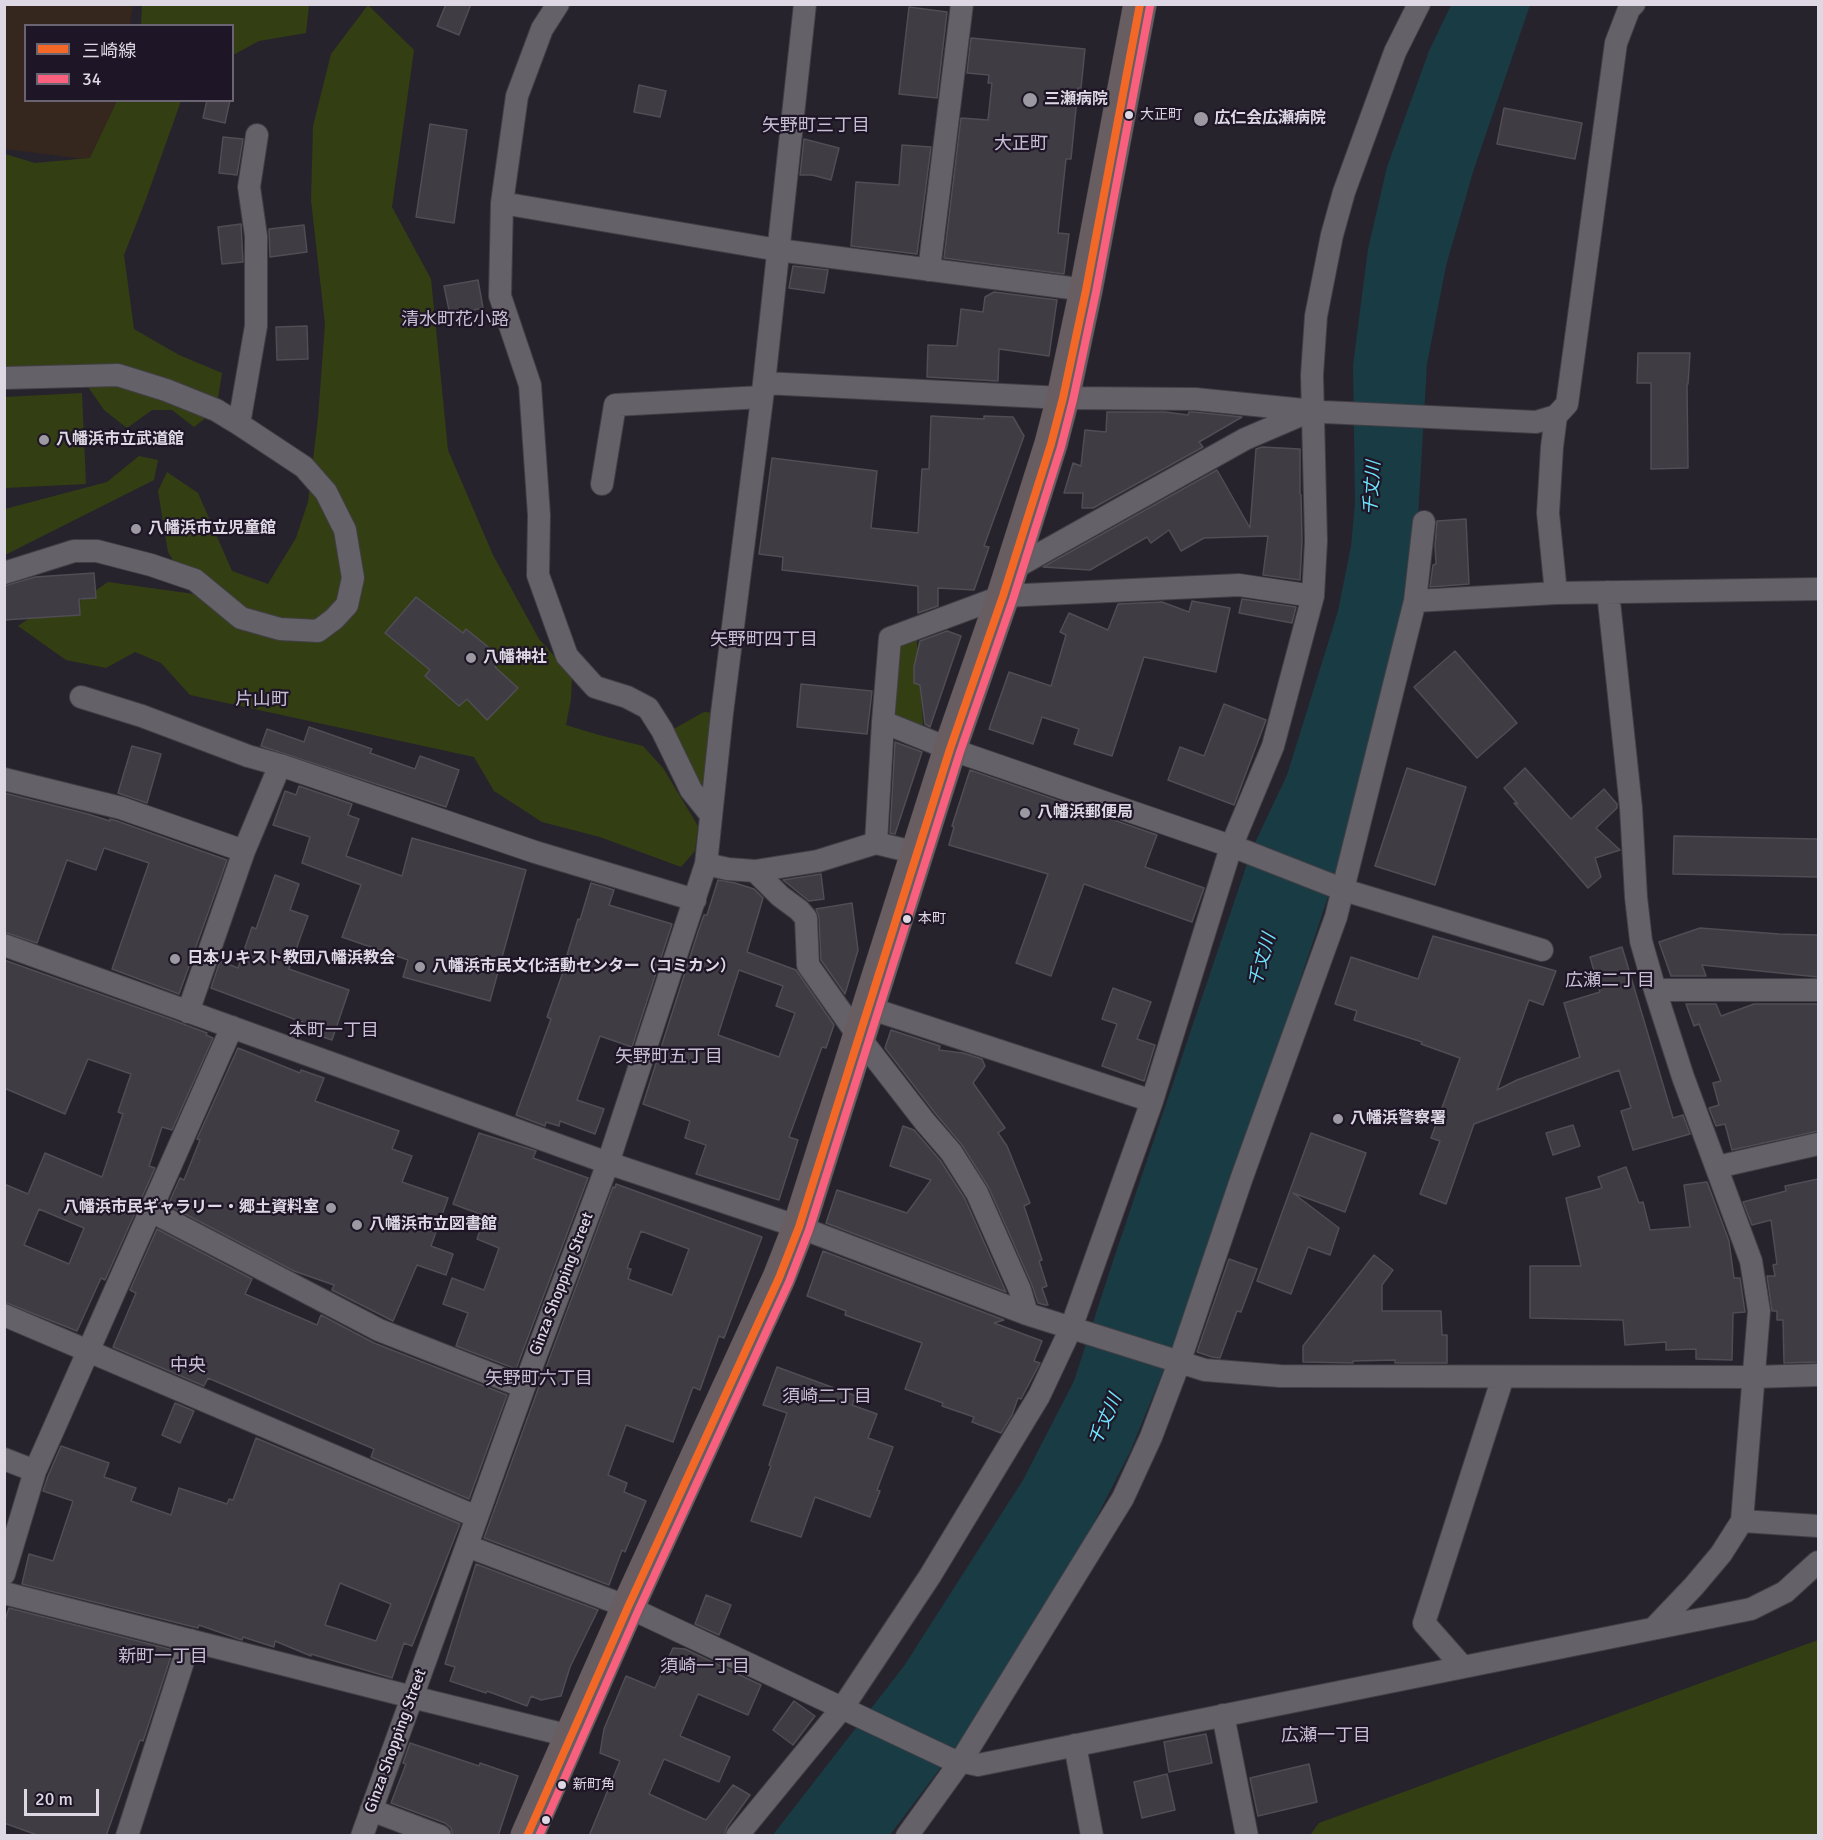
<!DOCTYPE html>
<meta charset="utf-8">
<style>
body{margin:0}
#map{position:relative;width:1823px;height:1840px;overflow:hidden;background:#27232c;font-family:Signika,"Noto Sans JP",sans-serif}
canvas{display:block}
.frame{position:absolute;inset:0;border:6px solid #ddd8e3;pointer-events:none}
.legend{position:absolute;left:24px;top:24px;width:210px;height:78px;box-sizing:border-box;background:#1e1626;border:2px solid #6a6472;margin:0;padding:8px 10px;list-style:none;font-size:18px;color:#ddd8e3}
.legend li{display:flex;align-items:center;gap:12px;height:30px}
.legend b{width:30px;border:2px solid #6a6472}
.scale{position:absolute;left:24px;top:1789px;width:75px;height:27px;box-sizing:border-box;border:3px solid #ddd8e3;border-top:0;padding-left:8px;font-size:18px;line-height:21px;white-space:nowrap;color:#ddd8e3;-webkit-text-stroke:4px #1e1626;paint-order:stroke}
</style>
<div id="map">
<canvas width="1823" height="1840"></canvas>
<div class="frame"></div>
<ul class="legend">
<li><b style="height:8px;background:#f36827"></b>三崎線</li>
<li><b style="height:8px;background:#f8607d"></b>34</li>
</ul>
<div class="scale">20 m</div>
</div>
<script>
const g = document.querySelector('canvas').getContext('2d');
g.lineJoin = 'round';
function paint(path, color) {
  g.fillStyle = color;
  g.fill(path, 'evenodd');
}
function trace(path, color, width, dash) {
  g.strokeStyle = color;
  g.lineWidth = width;
  g.lineCap = dash ? 'butt' : 'round';
  g.setLineDash(dash || []);
  g.stroke(path);
}
function write(font, color, halo, rows, align = 'center') {
  g.font = font + ' Signika,"Noto Sans JP",sans-serif';
  g.lineWidth = 4.5;
  g.setLineDash([]);
  g.textBaseline = 'middle';
  g.strokeStyle = halo;
  g.fillStyle = color;
  for (const [text, x, y, turn = 0] of rows) {
    g.save();
    g.translate(x, y);
    g.rotate((+turn || 0) * Math.PI / 180);
    g.textAlign = isNaN(turn) ? turn : align;
    if (halo) g.strokeText(text, 0, 0);
    g.fillText(text, 0, 0);
    g.restore();
  }
}
const education = new Path2D(`
 M5,5H133L130,25L26,26V100L118,101L108,162L5,149Z`);
const green = new Path2D(`
 M142,5V4L309,5L306,33L259,41L233,55L232,26L141,25Z
 M368,5L414,50L392,207L431,279L448,450L493,555L539,639L572,676L571,699L566,725L599,735L643,746L663,768L698,826L695,851L681,867L600,837L542,822L494,791L474,757L190,695L161,663L135,652L106,668L66,660L18,626L31,617L74,605L108,582L194,594L168,552L158,491L167,472L198,493L232,571L268,584L296,538L308,502L318,418L325,324L311,200L313,126L331,54Z
 M117,101H181L146,199L124,255L134,329L179,355L222,373L216,410L194,427L172,410H152L127,428L104,410L86,384L5,380V154L35,163L90,158Z
 M82,393L86,484L5,488V397Z
 M139,456L158,460L154,480L5,555V509L107,482Z
 M916,627L924,737L883,722L890,638Z
 M704,712L722,713L712,802L670,731Z
 M1818,1640V1835H1310L1319,1823Z`);
const water = new Path2D(`
 M1451,5H1530L1473,172L1446,266L1427,364L1418,517L1408,595L1392,669L1333,882L1198,1286L1130,1452L1085,1540L960,1742L890,1835L772,1836L904,1666L1023,1480L1074,1381L1112,1264L1252,849L1287,775L1338,611L1351,546L1355,503L1353,365L1368,249L1387,167L1429,51Z`);
const building = new Path2D(`
 M446,4H471L459,35L437,26Z
 M909,7L947,12L937,98L899,94Z
 M971,38L1085,49L1081,88H1078L1071,159H1066L1058,233L1069,234L1064,274L944,258L961,118L988,120L992,83H988L989,75L967,73Z
 M639,85L666,91L660,117L634,112Z
 M207,100H230L225,123L203,118Z
 M1504,108L1582,123L1575,159L1497,144Z
 M430,124L467,130L454,223L416,217Z
 M223,137L243,139L237,175L219,173Z
 M804,139L839,148L831,180L812,175H800Z
 M902,145L931,147L917,254L851,246L856,182L899,185Z
 M241,224L243,262L222,264L218,227Z
 M304,225L307,252L270,257L269,229Z
 M793,266L828,270L824,293L789,288Z
 M478,280L483,308L450,315L444,286Z
 M994,292L1057,300L1049,356L999,349L998,381L927,377L928,345L957,346L961,309L983,312L985,297Z
 M307,326L308,359L277,360L276,327Z
 M1638,353H1690L1688,384H1687L1688,468L1651,469V383H1637Z
 M1107,412H1165L1188,415L1189,412H1194L1242,417L1199,442L1203,447L1093,508H1082L1083,493H1064L1073,463L1081,466L1085,430L1106,432Z
 M931,416L984,419V416L1013,417L1024,436L984,546L989,547L974,590L938,588V606L918,613V586L782,570L783,557L759,554L772,458L877,471L871,528L918,533L922,469H929Z
 M1262,447L1300,449V494L1301,495L1302,541L1300,580L1263,575L1268,536L1204,538L1181,551L1169,530L1151,543L1147,537L1090,570L1043,567L1217,470L1250,528L1256,449Z
 M1466,519L1469,584L1430,587L1433,565L1436,564L1435,546L1437,521Z
 M94,573L96,598L79,599L80,615L4,620V586L35,577Z
 M416,597L463,633L466,629L503,659L495,667L518,688L487,720L467,699L459,706L425,676L430,670L385,633Z
 M1242,599L1296,607L1292,623L1239,613Z
 M1192,601L1230,608L1216,672L1144,657L1112,756L1074,744L1079,729L1042,717L1033,744L989,729L1009,672L1051,686L1066,635L1060,632L1069,613L1108,630L1118,604L1162,602L1189,612Z
 M947,631L961,636L930,727L925,724L920,685L914,683V667L920,641Z
 M1455,651L1517,723L1477,758L1414,687Z
 M801,684L872,691L867,734L797,727Z
 M1224,704L1266,720L1234,805L1168,780L1180,747L1204,756Z
 M309,727L372,749L370,753L415,769L420,756L459,770L446,807L261,746L267,729L304,742Z
 M895,742L922,752L895,834L890,833Z
 M132,746L161,754L147,803L118,793Z
 M1407,768L1466,787L1435,885L1375,866Z
 M1525,768L1571,819L1604,789L1617,804V808L1596,828L1620,850L1595,858L1601,877L1588,888L1514,803L1518,804L1504,788Z
 M970,770L1157,835L1145,867L1204,888L1192,922L1084,884L1051,976L1016,963L1048,874L949,845L954,827L952,826Z
 M299,786L352,804L348,815L359,819L346,856L402,876L412,838L526,870L490,1001L403,977L408,960L342,937L361,885L302,863L310,837L273,825L285,791L296,795Z
 M4,793L88,814L110,821V819L117,821L227,860L179,994L112,969L149,863L104,848L96,870L67,860L37,943L4,932Z
 M1674,836L1818,839V877L1673,874Z
 M821,874L824,899L809,901L783,880Z
 M275,875L299,884L290,910L308,916L289,969L349,990L332,1040L308,1032L310,1025L211,988L220,961L238,968L252,927L256,929Z
 M718,880L735,883L754,889L763,898L747,952L796,970L834,1025L826,1048L822,1047L789,1137L798,1140L779,1200L696,1174L706,1145L685,1138L690,1121L643,1104L698,932L704,915H707ZM739,970L783,986L776,1006L795,1013L779,1057L718,1035Z
 M591,883L614,890L609,905L672,924L632,1047L600,1036L577,1100L604,1109L595,1134L560,1121L559,1126L546,1122L545,1126L516,1115L551,1019L547,1017L569,955H567L578,919L580,920Z
 M852,903L858,950L845,994L821,960L819,917L816,909Z
 M1700,928L1779,934L1818,935V977L1702,965L1706,976H1671L1659,942Z
 M1433,936L1556,971L1543,1005L1529,1000L1497,1090L1517,1080L1580,1057L1564,1003L1600,992L1590,957L1622,947L1673,1118L1683,1115L1690,1134L1633,1150L1621,1111L1631,1108L1619,1070L1474,1124L1446,1204L1420,1194L1440,1141L1431,1138L1460,1058L1421,1044L1422,1042L1354,1020L1357,1011L1335,1004L1351,957L1418,979Z
 M4,960L170,1019L207,1033L206,1035L213,1038L172,1130L162,1127L149,1166L155,1168L105,1280L101,1278L77,1331L4,1302V1184L28,1194L45,1153L102,1177L123,1114L118,1112L131,1074L88,1059L65,1114L4,1088ZM39,1209L84,1228L69,1264L24,1245Z
 M1113,988L1151,1002L1137,1039L1155,1045L1144,1081L1102,1066L1117,1024L1102,1019Z
 M1818,1004V1131L1732,1150L1725,1124L1716,1126L1709,1108L1719,1105L1713,1083L1721,1081L1699,1024L1694,1026L1686,1004H1716L1721,1016L1754,1004Z
 M891,1030L940,1046L939,1050L963,1053L982,1059L985,1066L973,1083L1005,1128L998,1133L1007,1146L1030,1203L1024,1206L1042,1260L1039,1261L1047,1286L1042,1288L1048,1305H1045L1038,1303L1032,1285L989,1188L962,1145L935,1113L885,1048Z
 M238,1048L300,1073L301,1070L324,1078L315,1101L399,1131L392,1149L412,1156L402,1182L448,1198L431,1246L453,1254L446,1275L417,1265L393,1321L332,1290L334,1285L294,1271L168,1205L180,1178L184,1180L200,1140L197,1139Z
 M1573,1125L1580,1146L1553,1155L1546,1133Z
 M903,1126L914,1130L940,1160L965,1199L1006,1292L826,1223L837,1190L907,1213L931,1180L890,1166Z
 M479,1133L536,1151L533,1158L588,1178L516,1369L456,1346L468,1313L443,1304L452,1278L484,1290L499,1248L477,1239L485,1216L453,1204Z
 M1311,1133L1366,1153L1345,1212L1293,1193L1339,1228L1330,1255L1308,1247L1291,1294L1257,1281Z
 M1626,1167L1639,1203L1643,1202L1650,1230L1690,1227L1684,1185L1707,1182L1729,1241L1734,1278H1740L1745,1312L1733,1313L1732,1360L1696,1359V1349L1666,1350V1342L1625,1345L1623,1320L1530,1318V1266H1581L1566,1198L1602,1188L1598,1177Z
 M1818,1179V1362L1784,1363L1783,1320H1777V1311H1772L1767,1276H1775L1773,1265L1777,1264L1771,1220L1752,1225L1743,1202L1786,1191L1785,1186Z
 M616,1184L762,1237L724,1338L719,1336L700,1390L693,1387L673,1442L626,1425L608,1475L627,1483L624,1492L646,1501L625,1552L622,1550L609,1585L484,1538L537,1392L613,1187L615,1188ZM641,1231L689,1249L672,1295L628,1279L631,1269L627,1268Z
 M157,1229L252,1279L245,1294L317,1325L321,1315L374,1343L507,1395L469,1499L371,1457L374,1449L208,1378L204,1386L113,1347L136,1293L130,1290Z
 M823,1251L1004,1320L994,1323L1042,1341L1034,1361L1040,1363L1021,1399L1018,1398L1012,1415L1001,1433L972,1422L974,1417L942,1406L943,1403L905,1389L922,1343L845,1315L846,1311L807,1296Z
 M1374,1255L1393,1270L1382,1285V1311H1441L1442,1335H1447V1363H1395V1360L1353,1361V1363L1303,1362V1346Z
 M1229,1259L1257,1269L1241,1312L1237,1311L1220,1358L1212,1357L1197,1352Z
 M777,1367L856,1396L852,1405L877,1414L868,1438L893,1447L877,1490L880,1491L870,1517L815,1497L801,1537L751,1521L771,1466L769,1465L787,1413L763,1405Z
 M175,1403L194,1411L180,1443L162,1435Z
 M256,1438L460,1524L412,1646L404,1643L392,1678L311,1654V1656L275,1641L274,1647L243,1637L242,1640L236,1638L199,1625L198,1628L22,1584L29,1554L53,1561L73,1501L43,1491L48,1476L61,1446L109,1463L104,1477L136,1488L131,1501L171,1515L179,1488L227,1504L229,1499L233,1500ZM340,1583L391,1604L376,1641L325,1625Z
 M476,1564L598,1610L570,1667L561,1696L541,1700L531,1696L527,1706L487,1691L486,1693L450,1681L455,1667L445,1664Z
 M706,1595L731,1605L719,1635L695,1624Z
 M9,1608L173,1650L143,1741L140,1740L106,1836H40L4,1823V1623Z
 M673,1648L685,1649L761,1685L748,1715L698,1694L680,1736L730,1757L719,1782L664,1759L649,1794L706,1820L733,1785L750,1795L727,1827L724,1836H589L620,1761L600,1753L604,1729L626,1676L655,1688Z
 M794,1701L815,1716L793,1745L773,1730Z
 M1206,1734L1212,1763L1169,1772L1164,1742Z
 M410,1743L479,1766L480,1763L518,1776L498,1836H453L451,1828L445,1823L391,1803L406,1764L403,1763Z
 M1309,1764L1317,1802L1258,1816L1250,1778Z
 M1167,1774L1175,1810L1142,1818L1134,1782Z`);
const street = new Path2D(`
 M558,4L542,29L517,96L502,203L500,296L530,385L539,515L538,575L567,656L595,687L627,697L648,708L662,730L691,790L711,815
 M502,203L778,250L1086,290
 M929,270L962,4
 M4,378L118,375L166,390L216,410L239,424L304,467L326,492L345,530L353,578L347,605L334,619L318,631L280,629L241,618L195,580L151,565L97,551H74L4,573
 M764,383L1063,398L1195,399L1324,412L1536,422L1556,416L1567,404L1616,43L1629,9L1634,4
 M1556,416L1552,447L1548,513L1556,593
 M239,424L256,326V236L249,187L257,135
 M602,484L615,405L762,397
 M1011,570L1245,439L1308,412
 M1608,592L1631,808L1636,897L1641,941L1655,990L1683,1077L1751,1261L1759,1311L1742,1521
 M1415,601L1556,593L1818,589
 M81,697L142,716L248,756L280,765L535,852L695,900
 M883,722L950,749L1242,850L1344,890L1542,950
 M4,779L121,808L244,851
 M876,843L883,722L890,638L1003,596L1239,585L1313,596
 M706,864L728,869L755,871L818,861L876,843L917,853
 M755,871L780,896L799,910L806,918L808,965L859,1037L925,1122L951,1152L977,1193L1020,1290L1027,1314
 M4,945L608,1163L799,1227L1027,1314L1205,1370L1280,1376L1753,1377L1818,1375
 M1655,990H1818
 M869,1008L1152,1101
 M188,1012L244,851L280,765
 M1717,1167L1818,1144
 M151,1211L379,1330L524,1387
 M4,1315L477,1517
 M4,1459L35,1471
 M467,1546L628,1607L950,1759L978,1765L1751,1609L1785,1592L1818,1562
 M4,1574L35,1471L232,1027
 M4,1593L412,1697L570,1736
 M1654,1628L1694,1586L1721,1554L1742,1521L1818,1526
 M1462,1666L1424,1623L1503,1377
 M1223,1715L1247,1836
 M1075,1745L1092,1836
 M371,1810L440,1836
 M127,1836L190,1640
 M362,1836L524,1387L608,1163L706,864L722,713L764,383L805,4
 M737,1836L843,1707L930,1576L1039,1396L1071,1328L1152,1101L1231,847L1273,746L1313,596L1316,541L1312,375L1316,316L1332,235L1344,192L1395,52L1419,4
 M907,1836L961,1761L1123,1498L1151,1437L1179,1363L1241,1180L1336,917L1415,601L1424,522`);
const primary = new Path2D(`
 M527,1836L628,1607L779,1278L799,1227L950,749L1003,596L1051,444L1063,398L1086,290L1140,4`);
const bus1 = new Path2D(`
 M527,1836L628,1607L779,1278L799,1227L950,749L1003,596L1051,444L1063,398L1086,290L1140,4`);
const bus2 = new Path2D(`
 M539,1836L638,1611L789,1282L809,1230L960,752L1013,599L1061,447L1073,400L1096,292L1150,6`);
const markers = [
 [1030,100,8,"#9d99a3"],
 [1129,115,5,"#ddd8e3"],
 [1201,119,8,"#9d99a3"],
 [44,440,6,"#9d99a3"],
 [136,529,6,"#9d99a3"],
 [471,658,6,"#9d99a3"],
 [1025,813,6,"#9d99a3"],
 [907,919,5,"#ddd8e3"],
 [175,959,6,"#9d99a3"],
 [420,967,6,"#9d99a3"],
 [1338,1119,6,"#9d99a3"],
 [331,1208,6,"#9d99a3"],
 [357,1225,6,"#9d99a3"],
 [562,1785,5,"#ddd8e3"],
 [546,1820,5,"#ddd8e3"]
];
const busNames = [
 ["大正町",1140,115],
 ["本町",918,919],
 ["新町角",573,1785]
];
const poiNames = [
 ["三瀬病院",1044,100],
 ["広仁会広瀬病院",1214,119],
 ["八幡浜市立武道館",56,440],
 ["八幡浜市立児童館",148,529],
 ["八幡神社",483,658],
 ["八幡浜郵便局",1037,813],
 ["日本リキスト教団八幡浜教会",187,959],
 ["八幡浜市民文化活動センター（コミカン）",432,967],
 ["八幡浜警察署",1350,1119],
 ["八幡浜市民ギャラリー・郷土資料室",319,1208,"right"],
 ["八幡浜市立図書館",369,1225]
];
const streetNames = [
 ["Ginza Shopping Street",562,1284,-69],
 ["Ginza Shopping Street",396,1741,-70]
];
const neighbourhoodNames = [
 ["矢野町三丁目",816,126],
 ["大正町",1021,144],
 ["清水町花小路",455,320],
 ["矢野町四丁目",764,640],
 ["片山町",262,700],
 ["広瀬二丁目",1610,981],
 ["本町一丁目",334,1031],
 ["矢野町五丁目",669,1057],
 ["中央",188,1366],
 ["矢野町六丁目",539,1379],
 ["須崎二丁目",827,1397],
 ["新町一丁目",163,1657],
 ["須崎一丁目",705,1667],
 ["広瀬一丁目",1326,1736]
];
const waterNames = [
 ["千丈川",1373,488,-86],
 ["千丈川",1263,960,-74],
 ["千丈川",1106,1420,-66]
];
paint(education, '#35261e');
paint(green, '#333f13');
paint(water, '#193b43');
paint(building, '#3f3c43');
trace(building, '#504d55', 1.5);
trace(street, '#413e45', 24);
trace(primary, '#413e45', 34);
trace(street, '#646168', 22);
trace(primary, '#685e62', 33);
trace(bus1, '#f36827', 8);
trace(bus2, '#f8607d', 8);
for (const [x, y, r, color] of markers) {
  const dot = new Path2D();
  dot.arc(x, y, r, 0, 2 * Math.PI);
  g.fillStyle = color;
  g.fill(dot);
  trace(dot, '#1e1626', 2);
}
write('14px', '#ddd8e3', '#1e1626', busNames, 'left');
write('bold 16px', '#ddd8e3', '#1e1626', poiNames, 'left');
write('16px', '#ddd8e3', '#1e1626', streetNames);
write('18px', '#c8bfd5', '#1e1626', neighbourhoodNames);
write('italic 18px', '#6de4fd', '#1e1626', waterNames);
</script>
